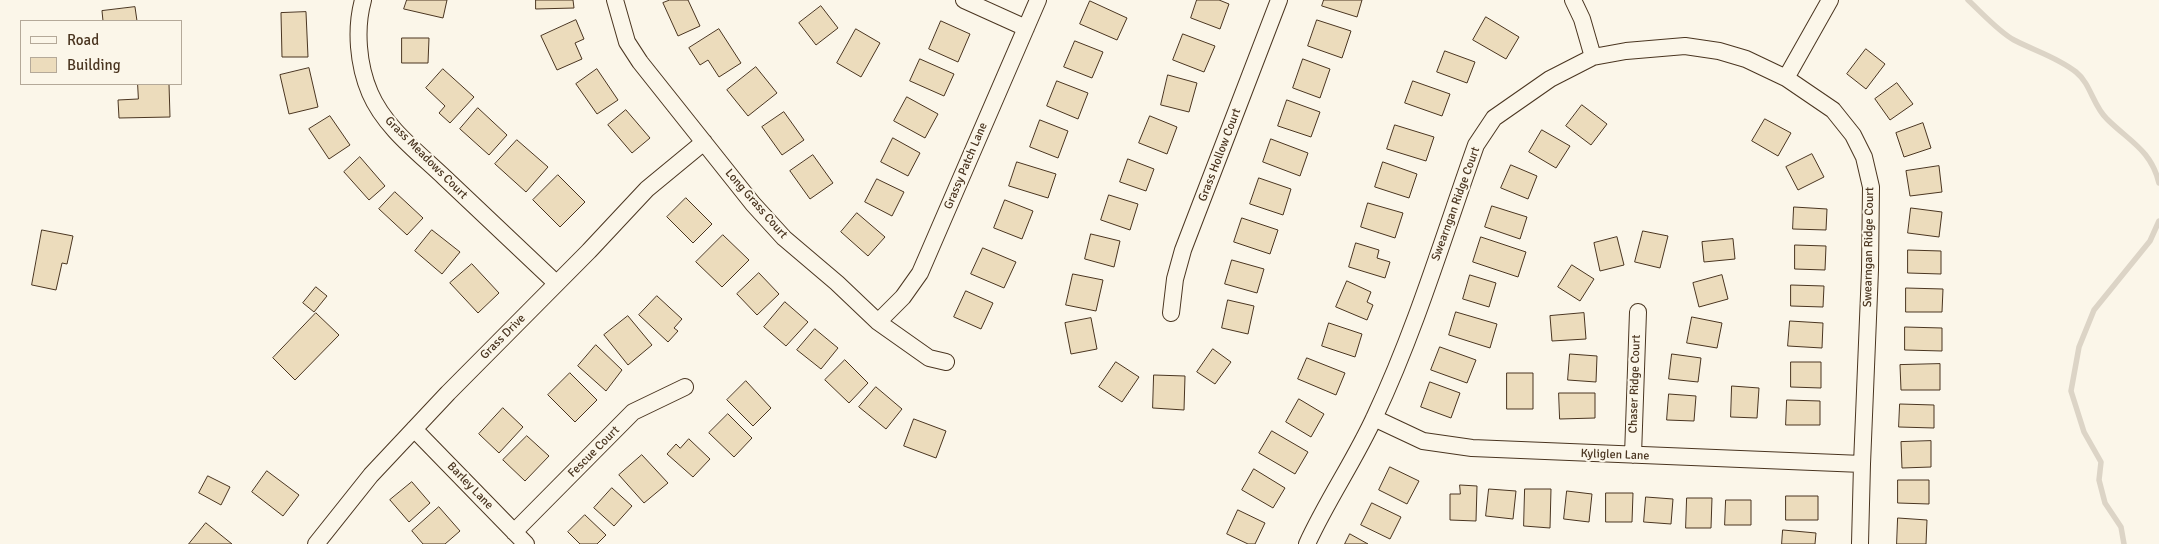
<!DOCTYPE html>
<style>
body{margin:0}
#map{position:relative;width:2159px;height:544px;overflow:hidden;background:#fbf6e9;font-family:Signika,sans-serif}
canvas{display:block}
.legend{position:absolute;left:20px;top:20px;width:162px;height:65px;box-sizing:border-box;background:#fbf6e9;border:1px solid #b4a999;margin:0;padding:6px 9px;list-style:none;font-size:15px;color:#4a3520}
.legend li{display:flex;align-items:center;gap:10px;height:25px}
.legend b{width:25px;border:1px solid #b4a999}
</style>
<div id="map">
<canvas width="2159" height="544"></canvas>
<ul class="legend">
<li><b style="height:6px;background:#fbf6e9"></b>Road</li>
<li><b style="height:14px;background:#ecdcbc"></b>Building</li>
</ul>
</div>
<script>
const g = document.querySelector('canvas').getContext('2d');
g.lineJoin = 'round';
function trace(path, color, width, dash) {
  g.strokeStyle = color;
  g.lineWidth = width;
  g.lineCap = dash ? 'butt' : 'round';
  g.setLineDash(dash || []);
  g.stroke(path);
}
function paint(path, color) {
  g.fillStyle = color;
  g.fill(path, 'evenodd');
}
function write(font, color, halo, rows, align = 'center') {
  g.font = font + ' Signika,sans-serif';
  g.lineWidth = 4;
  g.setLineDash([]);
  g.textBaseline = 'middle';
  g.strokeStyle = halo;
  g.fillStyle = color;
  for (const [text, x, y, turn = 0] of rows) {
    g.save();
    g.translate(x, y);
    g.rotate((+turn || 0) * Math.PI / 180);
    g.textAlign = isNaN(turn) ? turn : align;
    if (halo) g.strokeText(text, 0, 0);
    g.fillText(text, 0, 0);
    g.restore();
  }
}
const stream = new Path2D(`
 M1968,0C1981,12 1999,32 2014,40C2035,51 2057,57 2076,72C2091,84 2093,106 2107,119C2129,141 2151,150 2159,183
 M2124,544L2121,527L2105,503L2099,480L2101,462L2084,432L2071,391L2079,347L2094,310L2150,241L2159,221`);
const building = new Path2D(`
 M407,0H447L443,18L404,9Z
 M536,0H573L574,8L536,9Z
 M670,0H688L700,26L678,36L663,3Z
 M1197,0H1219L1229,4L1220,29L1191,18Z
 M1324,0H1362L1357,17L1322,6Z
 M1090,1L1127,18L1117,40L1080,24Z
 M821,6L838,28L816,45L799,23Z
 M135,7L137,21H103L102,11Z
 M306,12L308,57H282L281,13Z
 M1486,17L1519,37L1506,59L1473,40Z
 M576,20L584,39L575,43L582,59L557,70L541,36Z
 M1317,20L1351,31L1342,58L1308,46Z
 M941,21L970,34L958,62L929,49Z
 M719,29L741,63L719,77L708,60L700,65L689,48Z
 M856,29L880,43L861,77L837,63Z
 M1183,34L1215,46L1204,72L1173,60Z
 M402,38H429L428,63H402Z
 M1075,41L1103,52L1092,78L1064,67Z
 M1866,49L1885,64L1866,89L1847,74Z
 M1445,51L1475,62L1467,83L1437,72Z
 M920,59L954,74L944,96L910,81Z
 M1303,59L1330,69L1320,98L1293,88Z
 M756,67L777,93L748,116L727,90Z
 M309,68L318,107L289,114L280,75Z
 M443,69L474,97L450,123L439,113L445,106L426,88Z
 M597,69L618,100L597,114L576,84Z
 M1168,75L1197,83L1189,112L1161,105Z
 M1057,81L1088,93L1078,119L1047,106Z
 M1413,81L1450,94L1442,116L1405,103Z
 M1897,83L1913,104L1890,120L1875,99Z
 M138,84H169L170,117L119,118L118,100L138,99Z
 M907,97L938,114L925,138L894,121Z
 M1287,100L1320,112L1311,137L1278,126Z
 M1582,105L1607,124L1591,145L1566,126Z
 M478,108L507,135L489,155L460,129Z
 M626,110L650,138L632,153L608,125Z
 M784,112L804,140L782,155L762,127Z
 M330,116L350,145L329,159L309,129Z
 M1150,116L1177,127L1167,154L1139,143Z
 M1765,119L1791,133L1778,156L1752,141Z
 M1040,120L1068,131L1058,158L1030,147Z
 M1923,123L1931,148L1904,157L1896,133Z
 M1395,125L1434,137L1426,161L1387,149Z
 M1542,130L1570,146L1556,168L1529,152Z
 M893,138L920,153L908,176L881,162Z
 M1271,139L1308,153L1300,176L1263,162Z
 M517,140L548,167L526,192L495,164Z
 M1812,154L1824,177L1798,190L1786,167Z
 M813,155L833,183L810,199L790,171Z
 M360,157L385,186L369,200L344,172Z
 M1128,159L1154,169L1146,191L1120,182Z
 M1017,162L1056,174L1048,198L1009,186Z
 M1383,162L1417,174L1409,198L1375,187Z
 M1511,165L1537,176L1528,199L1501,188Z
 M1939,166L1942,192L1910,196L1906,171Z
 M558,175L585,202L560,227L533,200Z
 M1259,178L1291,189L1283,215L1250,204Z
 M877,179L904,192L892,216L865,202Z
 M395,192L423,218L407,235L379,209Z
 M1109,195L1138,204L1130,230L1101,220Z
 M686,198L712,224L693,243L667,217Z
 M1005,200L1033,211L1022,239L994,228Z
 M1368,203L1403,213L1395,238L1361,227Z
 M1492,206L1527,217L1520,239L1485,227Z
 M1794,207L1827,209L1826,230L1793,229Z
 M1911,208L1942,212L1939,237L1908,233Z
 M857,213L885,237L868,256L841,232Z
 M1242,218L1278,230L1270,254L1234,242Z
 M42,230L73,236L67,264L62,263L56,290L32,285Z
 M432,230L460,252L442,274L415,251Z
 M1643,231L1668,236L1660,268L1635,262Z
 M1091,234L1120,241L1114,267L1085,259Z
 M723,235L749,260L722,287L696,262Z
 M1481,237L1526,252L1518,277L1473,262Z
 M1617,237L1624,265L1600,271L1594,243Z
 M1733,239L1735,259L1704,262L1702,242Z
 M1356,243L1379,250L1377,258L1390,262L1385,278L1349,267Z
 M1795,245L1826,246L1825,270L1795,269Z
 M983,248L1016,262L1004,288L971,274Z
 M1908,250L1941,251V274L1908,273Z
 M1232,260L1264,269L1257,293L1225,284Z
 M472,264L499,293L478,313L450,283Z
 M1572,265L1594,279L1580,301L1558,287Z
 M759,273L779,294L757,315L737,294Z
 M1073,274L1103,280L1096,311L1066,305Z
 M1470,275L1496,283L1489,307L1463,299Z
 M1722,275L1728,299L1699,307L1693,283Z
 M1347,281L1371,292L1367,302L1373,305L1367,320L1336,307Z
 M1791,285L1824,286L1823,307L1791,306Z
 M316,287L327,296L314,312L303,303Z
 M1906,288L1943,289L1942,312H1906Z
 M966,291L993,303L981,329L954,317Z
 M657,296L682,319L674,328L678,331L668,342L639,315Z
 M1228,300L1254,306L1248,334L1222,328Z
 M785,302L808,322L786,346L764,327Z
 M1456,312L1497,324L1490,348L1449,335Z
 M316,313L339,335L295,380L273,358Z
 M1584,313L1586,339L1552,341L1550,316Z
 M628,316L652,345L628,365L604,335Z
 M1692,317L1722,323L1717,348L1687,343Z
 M1091,318L1097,349L1071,354L1065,323Z
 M1790,321L1823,323L1822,348L1788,346Z
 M1329,323L1362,334L1355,357L1322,346Z
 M1905,327L1942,328V351L1905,350Z
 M815,329L838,348L821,369L797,350Z
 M596,345L622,370L606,391L578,366Z
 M1440,347L1476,360L1467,383L1431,370Z
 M1213,349L1231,362L1215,384L1197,372Z
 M1570,354L1597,356L1596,382L1568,380Z
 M1672,354L1701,358L1698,382L1669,379Z
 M1307,358L1345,373L1336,395L1298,379Z
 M845,360L868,383L849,403L825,380Z
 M1116,362L1139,377L1122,402L1099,387Z
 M1791,362H1821V388L1791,387Z
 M1940,364V390H1901L1900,365Z
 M570,373L597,400L575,422L548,395Z
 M1507,373H1533V409H1507Z
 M1154,375L1185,376L1184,410L1153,408Z
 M746,381L771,408L753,426L727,400Z
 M1430,382L1460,393L1451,418L1421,407Z
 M1732,386L1759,388L1757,418L1731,417Z
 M876,387L902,409L886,429L859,407Z
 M1559,393H1595V418L1560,419Z
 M1669,394L1696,396L1694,421L1667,420Z
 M1299,399L1324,414L1311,437L1286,422Z
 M1787,400L1820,401V425H1786Z
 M1900,404L1934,405V428L1899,427Z
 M503,408L523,427L499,453L479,434Z
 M728,414L752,438L734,457L709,433Z
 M914,419L946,431L936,458L904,446Z
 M1272,431L1308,452L1295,474L1259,453Z
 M527,436L549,456L525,481L503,460Z
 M689,439L710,459L693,477L667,454L676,444L680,448Z
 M1931,441V467L1902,468L1901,442Z
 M642,455L668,483L644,503L619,475Z
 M1390,467L1419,481L1407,504L1379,490Z
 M1254,469L1285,488L1273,508L1242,490Z
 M267,471L299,495L283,516L252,492Z
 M208,476L230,487L221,505L199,493Z
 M1898,480H1929V504L1898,503Z
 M412,482L430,503L409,522L390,500Z
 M1460,485L1477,486L1476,521L1450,520V494H1460Z
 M612,488L632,506L614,526L594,508Z
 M1489,489L1516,491L1513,519L1486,516Z
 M1525,489H1551L1550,528L1524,526Z
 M1567,491L1592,494L1589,522L1564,519Z
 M1606,493H1633L1632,522H1606Z
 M1786,496H1818V520H1786Z
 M1646,497L1673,499L1671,524L1644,522Z
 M1687,498H1712L1711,528H1686Z
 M1726,500H1751V525H1725Z
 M1372,503L1401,517L1390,539L1361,525Z
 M439,507L460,531L445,544H423L412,531Z
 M1238,510L1265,523L1255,544H1248L1227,534Z
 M585,515L606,535L597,544H580L568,532Z
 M1898,518L1927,520L1926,544H1897Z
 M206,523L232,544H189Z
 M1783,530L1816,533L1815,544H1782Z
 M1350,534L1368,544H1345Z`);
const street = new Path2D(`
 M363,0C355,29 358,65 370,93C385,128 419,153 445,178C482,213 519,248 556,283
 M615,0L627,42L640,62L753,204L784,238L837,283L878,322L929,358L946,362
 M964,0L1026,28
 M1573,0L1582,19L1593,57
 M1786,78L1830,0
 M1171,313L1175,279L1183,250L1279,0
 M878,322L903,297L920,273L1038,0
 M1374,418L1423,441L1472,448L1862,464
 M414,429L526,544
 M1633,455L1638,312
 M514,532L633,412L685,387
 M316,544L371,475L448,393L589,251L647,189L704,142
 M1307,544C1327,500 1355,460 1375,416C1416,329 1444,235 1476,145L1494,118L1550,79L1593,57L1626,51L1685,46L1719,51L1746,59L1786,78L1833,110L1853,135L1864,157L1871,187L1870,270L1862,464L1860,544`);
const streetNames = [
 ["Grass Hollow Court",1220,155,-69],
 ["Grass Meadows Court",426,158,45],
 ["Grassy Patch Lane",966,166,-67],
 ["Long Grass Court",756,204,49],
 ["Swearngan Ridge Court",1456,204,-70],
 ["Swearngan Ridge Court",1869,247,-89],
 ["Grass Drive",503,337,-45],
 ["Chaser Ridge Court",1635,384,-88],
 ["Fescue Court",594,452,-45],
 ["Kyliglen Lane",1615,455,2],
 ["Barley Lane",470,486,46]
];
trace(stream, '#dcd4c6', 5.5);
paint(building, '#ecdcbc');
trace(building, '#4a3520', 1);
trace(street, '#4a3520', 18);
trace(street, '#fbf6e9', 16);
write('12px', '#4a3520', '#fbf6e9', streetNames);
</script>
